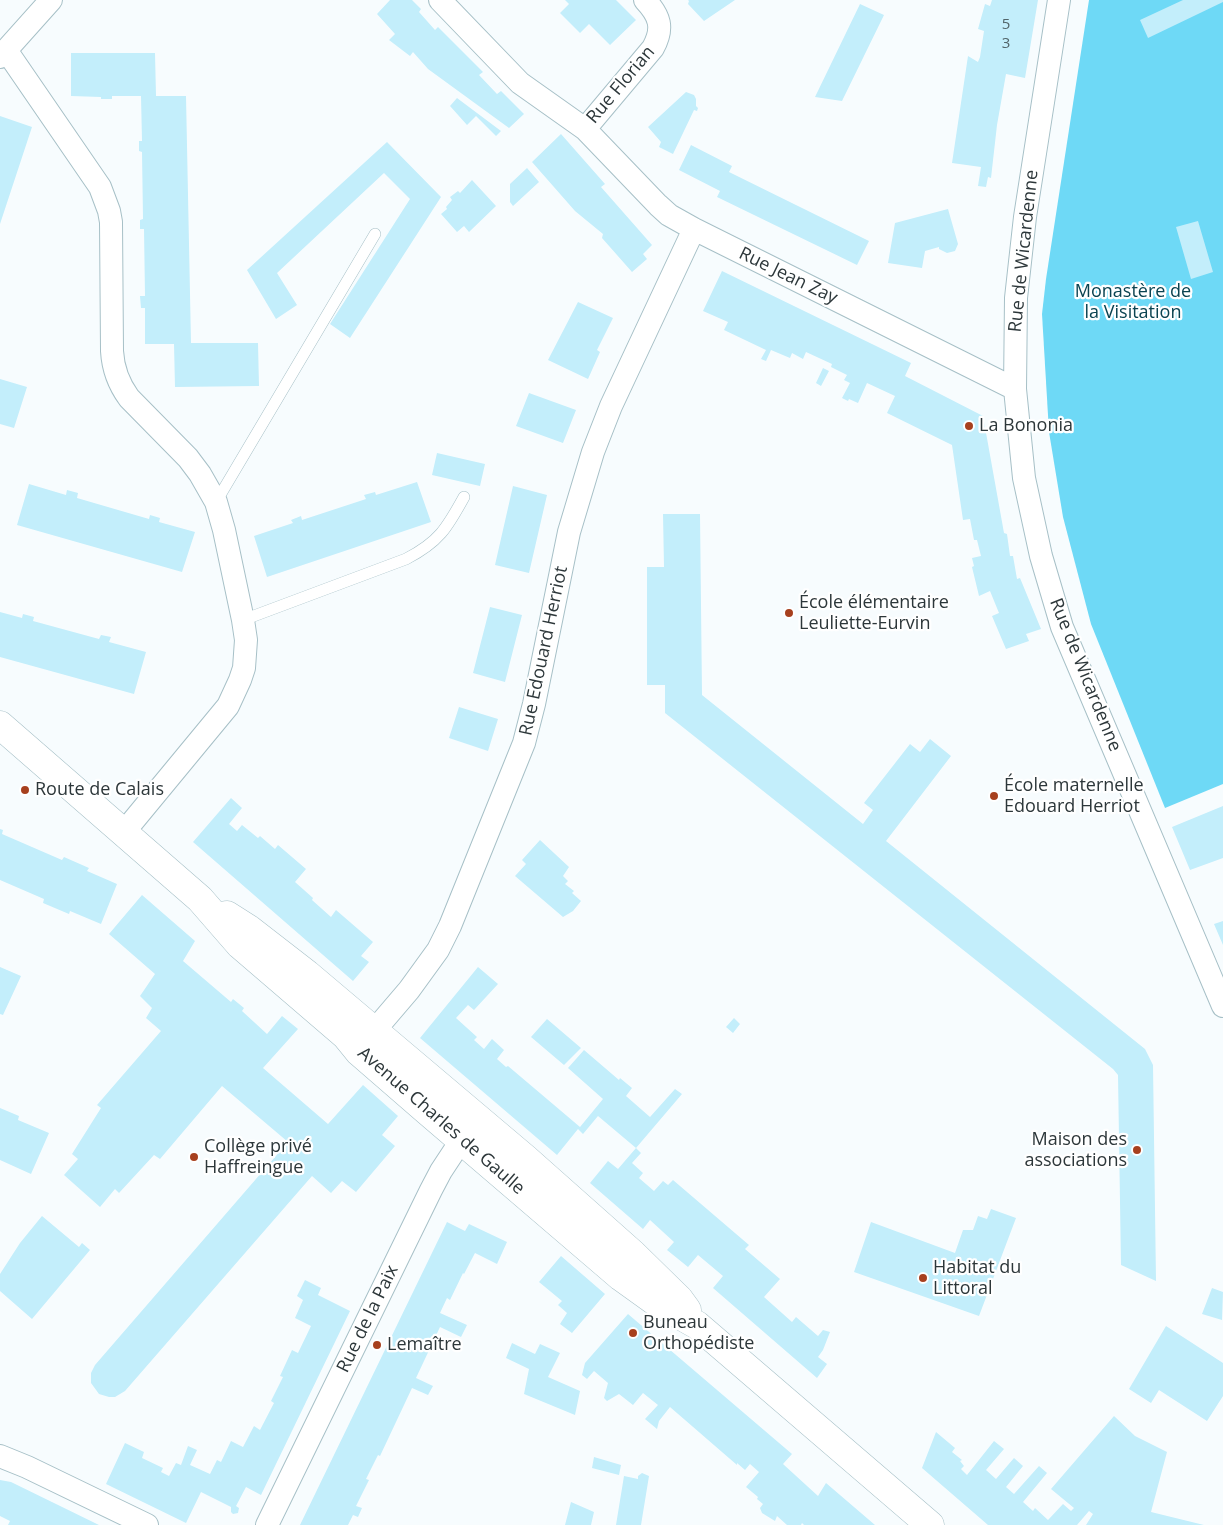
<!DOCTYPE html>
<meta charset="utf-8">
<style>
body{margin:0}
canvas{display:block;background:#f7fcfe}
</style>
<canvas width="1223" height="1525"></canvas>
<script>
const g = document.querySelector('canvas').getContext('2d');
g.lineJoin = 'round';
function paint(path, color) {
  g.fillStyle = color;
  g.fill(path, 'evenodd');
}
function trace(path, color, width, dash) {
  g.strokeStyle = color;
  g.lineWidth = width;
  g.lineCap = dash ? 'butt' : 'round';
  g.setLineDash(dash || []);
  g.stroke(path);
}
function write(font, color, halo, rows, align = 'center') {
  g.font = font + ' "Open Sans",sans-serif';
  g.lineWidth = 4.5;
  g.setLineDash([]);
  g.textBaseline = 'middle';
  g.strokeStyle = halo;
  g.fillStyle = color;
  for (const [text, x, y, turn = 0] of rows) {
    g.save();
    g.translate(x, y);
    g.rotate((+turn || 0) * Math.PI / 180);
    g.textAlign = isNaN(turn) ? turn : align;
    if (halo) g.strokeText(text, 0, 0);
    g.fillText(text, 0, 0);
    g.restore();
  }
}
const green = new Path2D(`
 M1089,0H1223V784L1165,808L1091,624L1063,517L1049,432L1042,314L1046,279Z`);
const building = new Path2D(`
 M390,0H412L421,9L419,12L435,30L438,27L483,72L479,75L497,94L501,91L524,114L509,128L428,69L413,52L410,56L389,40L395,34L377,14Z
 M565,0H616L636,20L610,45L589,24L580,33L560,13L569,4Z
 M688,0H735L704,21L688,4L689,1Z
 M992,0H1038L1025,78L1006,74L997,125L991,178L988,177L986,187L978,186L981,167L952,163L968,56L978,62L980,57L984,31L978,29L985,4L990,6Z
 M1183,0H1223V2L1148,38L1140,20Z
 M860,4L884,15L842,101L815,97Z
 M71,53H155L156,96H186L191,343H258L259,386L175,387L174,344H145V308H141L140,296H145L144,229H140V220L143,219L142,152L139,151V141H142L141,96H112V99H101V97L71,96Z
 M686,92L694,95L696,99V106L698,108L697,111L694,110L673,154L659,147L661,142L648,127Z
 M457,98L501,131L496,136L476,116L467,125L450,106Z
 M0,116L32,127L0,224Z
 M561,134L605,184L601,187L652,245L643,254L647,259L632,272L602,238L603,234L575,211L532,162Z
 M387,142L441,197L350,338L330,324L410,199L384,173L277,273L297,305L276,319L247,270Z
 M691,145L732,166L729,172L869,241L857,265L717,197L720,191L679,170Z
 M527,168L539,182L513,206L510,202V184Z
 M472,180L496,206L469,232L464,226L457,232L441,214L447,209L446,207L452,200L450,197L458,191L460,193Z
 M948,209L958,244L955,251L947,253L939,249V247L925,251L922,268L888,263L895,223Z
 M1198,221L1213,272L1191,279L1176,227Z
 M722,271L911,363L905,376L983,416L1004,533L1007,534L1010,556H1013L1017,579L1020,578L1041,629L1026,634L1029,641L1006,649L992,616L999,613L990,591L979,596L972,567L974,566L972,558L981,556L977,540H974L970,519L963,520L952,445L887,413L895,396L867,383L858,403L849,399L848,401L842,398L850,383L844,380L847,375L831,367L832,364L806,352L803,359L792,353L790,358L771,350L766,361L761,359L766,350L724,330L728,322L703,311Z
 M578,302L613,318L597,350L600,352L588,379L548,360Z
 M823,368L829,371L821,386L816,383Z
 M0,379L27,387L14,428L0,424Z
 M529,393L576,410L563,443L516,426Z
 M437,453L485,464L480,486L432,475Z
 M417,482L431,522L267,577L254,536L293,523L291,520L301,516L302,520L366,499L364,495L375,492L376,495Z
 M29,484L66,495L67,490L78,493L77,498L149,519L150,515L160,518L159,522L195,532L182,572L17,525Z
 M513,486L547,495L529,573L495,565Z
 M663,514H700L702,695L863,824L873,810L864,803L910,744L920,752L930,739L951,756L886,841L1145,1049L1153,1065L1156,1281L1121,1265L1118,1075L1113,1069L665,713V685H647V567H664Z
 M490,607L522,615L505,682L473,673Z
 M0,612L22,618L23,614L34,617L33,621L99,639L101,635L111,637L109,642L146,652L134,694L0,657Z
 M459,707L498,719L488,751L449,738Z
 M231,798L242,808L229,824L237,831L242,825L258,838L260,836L275,849L278,845L306,869L295,882L313,898L312,900L331,917L336,910L373,942L361,956L369,962L353,981L193,842Z
 M1223,806V858L1190,870L1172,827Z
 M0,829L3,830L2,834L62,860L64,857L89,868L87,871L117,884L101,924L70,911L69,914L43,903L44,899L0,880Z
 M540,840L569,867L563,876L568,881L565,884L574,891L572,893L581,901L573,911L563,917L515,876L526,864L522,860Z
 M142,895L195,941L183,961L231,1002L233,999L244,1008L242,1011L267,1034L282,1016L298,1029L263,1068L328,1124L363,1085L398,1116L382,1135L395,1146L356,1192L342,1181L331,1193L312,1176L125,1391L115,1397H109L99,1394L91,1383V1373L95,1365L288,1142L222,1086L160,1159L154,1155L119,1193L115,1189L100,1207L64,1175L78,1159L72,1154L101,1108L97,1105L161,1031L146,1018L152,1008L140,996L155,974L109,934Z
 M1223,921V945L1214,924Z
 M0,967L21,976L3,1015L0,1014Z
 M478,967L498,984L474,1010L468,1005L456,1018L477,1037L474,1040L484,1049L492,1039L504,1050L497,1059L506,1067L508,1066L580,1127L603,1099L568,1068L584,1050L619,1080L620,1078L632,1088L626,1096L650,1117L675,1089L682,1094L636,1148L598,1116L583,1134L578,1129L557,1155L420,1038Z
 M734,1018L740,1024L733,1033L726,1027Z
 M547,1019L581,1048L564,1065L531,1037Z
 M0,1108L19,1116L18,1120L49,1133L31,1174L0,1160Z
 M636,1148L641,1153L632,1163L643,1173L639,1178L654,1191L663,1181L668,1185L673,1180L749,1245L745,1249L780,1279L764,1297L792,1322L796,1317L818,1336L823,1330L830,1332L823,1350L818,1357L827,1364L817,1378L713,1288L723,1276L698,1255L688,1267L667,1250L674,1242L650,1220L643,1229L590,1183L608,1161L618,1169Z
 M991,1209L1016,1218L979,1316L854,1272L871,1222L955,1253L963,1230H973L978,1216L987,1219Z
 M42,1216L79,1247L82,1243L90,1250L32,1319L0,1291V1274L20,1243Z
 M447,1222L465,1231L469,1224L507,1242L497,1264L475,1253L464,1274L463,1273L450,1300L447,1298L440,1313L467,1325L461,1337L440,1327L416,1378L433,1386L428,1395L412,1388L380,1456L378,1455L366,1479L369,1480L356,1506L362,1508L358,1517L353,1515L348,1525H300Z
 M561,1256L605,1294L572,1333L560,1324L567,1313L558,1305L562,1301L539,1282Z
 M305,1280L321,1288L318,1295L350,1311L261,1495L246,1487L236,1506L239,1508L238,1513L233,1514L231,1512V1507L201,1492L186,1523L106,1484L125,1443L144,1452L142,1458L163,1468L161,1472L169,1476L176,1463L181,1465L188,1446L197,1450L190,1465L210,1474L217,1460L221,1462L231,1441L243,1447L254,1426L260,1430L274,1403L271,1401L283,1377L280,1376L292,1350L298,1353L311,1326L295,1318L303,1300L297,1296Z
 M1212,1288L1223,1292L1222,1320L1202,1314Z
 M628,1314L792,1454L783,1464L818,1496L826,1483L875,1525H804L802,1523L801,1525H787L777,1516L775,1521L762,1513L760,1508L763,1504L757,1499L758,1497L746,1487L759,1472L750,1464L745,1470L737,1463V1465L670,1407L659,1421L657,1429L645,1419L658,1405L643,1393L633,1405L619,1394L607,1401L604,1398L608,1383L594,1371L587,1379L582,1375L585,1363Z
 M1166,1326L1223,1363V1396L1207,1421L1159,1390L1151,1403L1129,1389Z
 M512,1343L535,1354L540,1344L560,1353L548,1377L580,1391L575,1415L524,1394L529,1369L506,1358Z
 M1114,1416L1135,1436L1167,1452L1151,1512L1204,1525H1086L1093,1514L1089,1511L1077,1525H988L922,1468L936,1432L955,1448L952,1452L962,1460L960,1461L964,1466L961,1469L967,1475L994,1441L1004,1449L986,1470L996,1479L1014,1458L1023,1466L1006,1487L1014,1494L1039,1466L1047,1473L1023,1502L1033,1511L1035,1508L1048,1520L1063,1504L1071,1511L1074,1508L1051,1489Z
 M594,1457L621,1465L619,1475L592,1468Z
 M642,1473L649,1476L641,1525H616L624,1476L638,1479V1476Z
 M0,1480L11,1482L99,1525H8L10,1521L0,1516Z
 M571,1502L594,1512L591,1525H565Z`);
const lane = new Path2D(`
 M216,502L375,234
 M243,620L406,559C439,542 447,528 464,497`);
const street = new Path2D(`
 M440,0L520,83L585,129L658,205L669,215L694,229L1015,389
 M1059,0L1025,217L1016,298L1015,389L1024,478L1041,556L1062,627L1223,1006
 M6,50L100,187L109,211L111,222L112,351C113,369 118,383 129,398L188,458L200,474L216,502L224,530L243,620L246,640L244,668L240,680L228,706L124,832
 M0,57L51,0
 M585,129L653,48C664,28 660,16 645,0
 M357,1034L374,1031L409,990L438,950L450,926L524,743L534,704L569,532L593,452L611,406L694,229
 M0,1456L27,1467L147,1525
 M267,1525L431,1190L441,1171L470,1127`);
const secondary = new Path2D(`
 M0,725L200,899L240,945L346,1036L359,1052L427,1111L621,1277L653,1300L697,1325L930,1525
 M227,915L249,929L307,974L526,1159L633,1254L679,1299L687,1310`);
const markers = [
 [969,426,5,"#a7401e"],
 [789,613,5,"#a7401e"],
 [25,790,5,"#a7401e"],
 [994,796,5,"#a7401e"],
 [1137,1150,5,"#a7401e"],
 [194,1157,5,"#a7401e"],
 [923,1278,5,"#a7401e"],
 [633,1333,5,"#a7401e"],
 [377,1345,5,"#a7401e"]
];
const numberNames = [
 ["5",1006,25],
 ["3",1006,44]
];
const streetNames = [
 ["Rue Florian",621,85,-50],
 ["Rue de Wicardenne",1024,251,-84],
 ["Rue Jean Zay",788,276,26],
 ["Rue Edouard Herriot",544,651,-78],
 ["Rue de Wicardenne",1085,675,68],
 ["Avenue Charles de Gaulle",441,1121,41],
 ["Rue de la Paix",368,1319,-64]
];
const parkNames = [
 ["Monastère de",1133,292],
 ["la Visitation",1133,313]
];
const poiNames = [
 ["La Bononia",979,426],
 ["École élémentaire",799,603],
 ["Leuliette-Eurvin",799,624],
 ["École maternelle",1004,786],
 ["Edouard Herriot",1004,807],
 ["Route de Calais",35,790],
 ["Maison des",1127,1140,"right"],
 ["associations",1127,1161,"right"],
 ["Collège privé",204,1147],
 ["Haffreingue",204,1168],
 ["Habitat du",933,1268],
 ["Littoral",933,1289],
 ["Buneau",643,1323],
 ["Orthopédiste",643,1344],
 ["Lemaître",387,1345]
];
paint(green, '#6ed9f6');
paint(building, '#c3eefb');
trace(lane, '#a7c0c7', 12);
trace(street, '#a7c0c7', 24);
trace(secondary, '#a7c0c7', 29);
trace(lane, '#fff', 11);
trace(street, '#fff', 22);
trace(secondary, '#fff', 28);
for (const [x, y, r, color] of markers) {
  const dot = new Path2D();
  dot.arc(x, y, r, 0, 2 * Math.PI);
  g.fillStyle = color;
  g.fill(dot);
  trace(dot, '#fff', 2);
}
write('15px', '#52656a', null, numberNames);
write('18px', '#2d373a', '#fff', streetNames);
write('18px', '#0a4351', '#fff', parkNames);
write('18px', '#2d373a', '#fff', poiNames, 'left');
</script>
